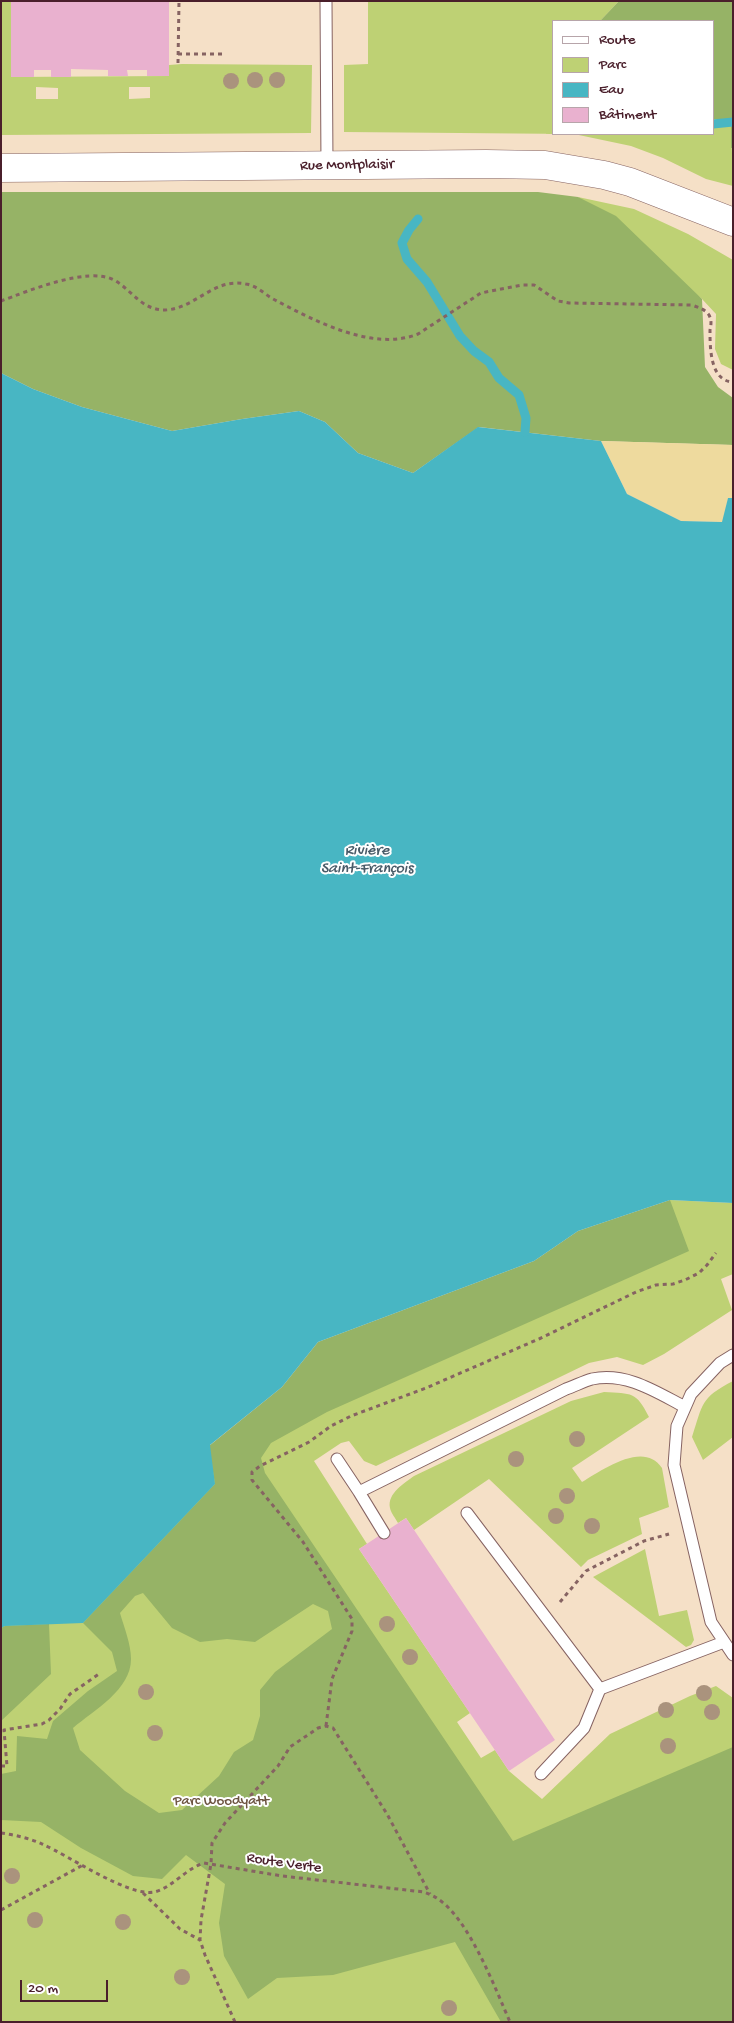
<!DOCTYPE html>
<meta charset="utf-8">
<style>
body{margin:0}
#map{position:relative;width:734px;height:2023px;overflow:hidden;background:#f5e0c7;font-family:"Gochi Hand",sans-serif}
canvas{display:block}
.frame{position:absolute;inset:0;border:2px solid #4a1f2b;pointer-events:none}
.legend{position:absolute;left:552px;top:20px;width:162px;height:115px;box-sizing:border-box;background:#fff;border:1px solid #b7a5aa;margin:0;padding:6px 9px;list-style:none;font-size:15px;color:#4a1f2b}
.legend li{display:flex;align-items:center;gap:10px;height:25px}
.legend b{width:25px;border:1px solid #b7a5aa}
.scale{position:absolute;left:20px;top:1980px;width:88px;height:22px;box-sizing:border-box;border:2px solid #4a1f2b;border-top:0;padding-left:6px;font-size:15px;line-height:18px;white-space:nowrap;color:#4a1f2b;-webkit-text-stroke:4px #fff;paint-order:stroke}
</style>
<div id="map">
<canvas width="734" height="2023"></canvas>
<div class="frame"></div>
<ul class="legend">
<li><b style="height:6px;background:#fff"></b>Route</li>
<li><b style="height:14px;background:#bed174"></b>Parc</li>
<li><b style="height:14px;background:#48b6c3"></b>Eau</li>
<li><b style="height:14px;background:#e9b1cf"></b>Bâtiment</li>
</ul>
<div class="scale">20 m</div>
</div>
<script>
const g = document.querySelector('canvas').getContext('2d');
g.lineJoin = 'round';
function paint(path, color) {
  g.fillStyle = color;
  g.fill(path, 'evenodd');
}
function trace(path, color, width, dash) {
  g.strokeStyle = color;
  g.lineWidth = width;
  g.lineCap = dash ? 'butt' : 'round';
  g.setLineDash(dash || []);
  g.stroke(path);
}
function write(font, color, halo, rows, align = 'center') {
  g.font = font + ' "Gochi Hand",sans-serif';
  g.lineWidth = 4;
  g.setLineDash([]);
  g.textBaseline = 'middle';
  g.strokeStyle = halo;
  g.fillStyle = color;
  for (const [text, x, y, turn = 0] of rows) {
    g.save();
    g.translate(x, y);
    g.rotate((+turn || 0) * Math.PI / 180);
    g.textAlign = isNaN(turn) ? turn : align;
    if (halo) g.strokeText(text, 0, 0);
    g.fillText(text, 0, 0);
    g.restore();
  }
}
const green = new Path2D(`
 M1,1H11V77L169,76V65L182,64L312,65L311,133L1,135ZM36,87L58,88V99H36ZM129,87H150V98L129,99Z
 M368,1H619L600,21H553V134H713V119L731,120L733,186L706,179L663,158L631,146L574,134L344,132V65L368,64Z
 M578,197L634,209L688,234L733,260V370L721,364L715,349L716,314L702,299Z
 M670,1200L733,1203V1274L721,1279L732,1310L664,1354L643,1365L617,1357L589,1363L376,1466L364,1461L349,1441L341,1443L314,1461L367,1544L359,1549L470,1713L457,1722L481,1758L495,1750L509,1771L542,1799L610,1734L690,1696L716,1686L733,1698V2022H1V1628L209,1446Z
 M733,1381V1437L703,1460L692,1437C703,1404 700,1398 733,1381Z
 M604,1392C632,1394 636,1391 649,1417L572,1468L582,1482C602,1470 644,1440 662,1468L669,1507L639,1518L642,1534L588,1560L581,1567L489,1479L414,1530L406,1518L398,1523C396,1519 391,1513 390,1508C387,1493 405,1483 414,1476L571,1401Z
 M645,1549L659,1616L687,1610L694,1640L691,1645L686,1647L593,1577Z`);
const forest = new Path2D(`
 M619,1H733V148H731V120L713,119V21H600Z
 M1,192H538L578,197L616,216L702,299L705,367L718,387L733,398V445L601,441L479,427L413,473L358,453L325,422L299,411L242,419L172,431L82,407L33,389L1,373Z
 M670,1200L689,1251L327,1412L271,1443L261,1458L265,1473L513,1841L733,1747V2022H501L455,1942L333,1975L277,1978L248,1999L224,1956L219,1923L225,1884L186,1855L162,1879L133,1876L81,1848L41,1822L1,1820V1774L16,1771L17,1736L47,1739L53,1721L88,1691L117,1671L112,1652L83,1623L215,1484L209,1446L282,1387L318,1342L534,1261L578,1231ZM143,1593L172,1628L200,1642L227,1639L255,1642L313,1604L328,1611L332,1629L275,1672L260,1690V1716L253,1740L234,1752L219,1776L182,1810L159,1813L125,1791L80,1750L73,1728C94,1710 131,1690 131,1659C131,1644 124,1627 120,1613L135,1596Z
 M49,1624L51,1674L1,1721V1628L5,1626Z`);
const sand = new Path2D(`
 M601,441L733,445V498H728L723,522L681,521L627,494Z`);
const water = new Path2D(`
 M1,373L33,389L82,407L172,431L242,419L299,411L325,422L358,453L413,473L478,427L601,441L627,494L681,521L722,522L728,498H733V1203L670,1200L578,1231L534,1261L318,1342L282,1387L210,1445L215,1484L83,1623L5,1626L1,1628Z`);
const stream = new Path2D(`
 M713,124L733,122
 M418,219L409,230L402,243L407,259L427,282L460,336L474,351L489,362L499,378L519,395L526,418L525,432`);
const building = new Path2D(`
 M11,1H169V76H147V70H127L128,76H108V70L71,69V77H51V70H34V77H11Z
 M406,1518L555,1740L509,1771L359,1549Z`);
const path = new Path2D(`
 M178,54H225
 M178,63L179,1
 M1,301C28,291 88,266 114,280C132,290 141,310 165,310C195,309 214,277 246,284C258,286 265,295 275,300C315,321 373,352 418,334L481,293L506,288L522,285H534L558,301L569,303L692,305C699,308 705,309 709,315C712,321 711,325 710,330C710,348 710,381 733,382
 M560,1602L586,1571L644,1541L669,1534
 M326,1726L332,1679L352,1631V1619L303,1542L252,1480V1472L260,1466L309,1442L331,1426L351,1416L426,1388L541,1338L636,1292L656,1285L673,1284L685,1280L699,1273L707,1265L716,1253
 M1,1766H7L4,1730L42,1724L49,1720L60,1709L70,1694L99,1674
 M1,1833C15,1835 29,1838 42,1844C68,1855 128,1897 154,1892C172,1888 185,1869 204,1863L282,1876L424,1892C429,1894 434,1896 438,1899C469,1919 495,1988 510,2022
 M143,1893L180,1929L200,1940
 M1,1910L83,1865
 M235,2022L205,1955L200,1940L201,1920L211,1864L212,1843L225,1823L278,1766L290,1747L318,1728L326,1726L333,1728L387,1814L430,1894`);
const lane = new Path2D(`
 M326,1L327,166
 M733,1355L720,1363L691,1394L677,1426L674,1465L711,1622L733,1655
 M337,1459L359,1492L566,1389C575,1386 584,1381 592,1379C627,1372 656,1392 685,1407
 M359,1492L384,1533
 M467,1513L600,1689L724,1642
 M541,1774L584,1728L600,1689`);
const secondary = new Path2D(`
 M1,168L486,164L545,165L604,175L630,182L733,222`);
const trees = [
 [255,80],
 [277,80],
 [231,81],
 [577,1439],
 [516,1459],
 [567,1496],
 [556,1516],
 [592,1526],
 [387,1624],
 [410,1657],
 [146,1692],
 [704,1693],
 [666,1710],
 [712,1712],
 [155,1733],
 [668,1746],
 [12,1876],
 [35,1920],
 [123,1922],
 [182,1977],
 [449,2008]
];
const streetNames = [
 ["Rue Montplaisir",347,166,-1],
 ["Route Verte",284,1864,8]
];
const parkNames = [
 ["Parc Woodyatt",221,1802]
];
const waterNames = [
 ["Rivière",367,852],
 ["Saint-François",367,870]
];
paint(green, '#bed174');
paint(forest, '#96b366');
paint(sand, '#eeda9e');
paint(water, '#48b6c3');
trace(stream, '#48b6c3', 9);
paint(building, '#e9b1cf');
trace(lane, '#866362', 13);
trace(secondary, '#866362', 29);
trace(path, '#866362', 3, [4, 4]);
trace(lane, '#fff', 11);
trace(secondary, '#fff', 28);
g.fillStyle = '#aa937d';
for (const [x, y] of trees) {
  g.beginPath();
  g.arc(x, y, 8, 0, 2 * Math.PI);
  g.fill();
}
write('15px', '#4a1f2b', '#fff', streetNames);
write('15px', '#6d5441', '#fff', parkNames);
write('italic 16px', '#495b68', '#fff', waterNames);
</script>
